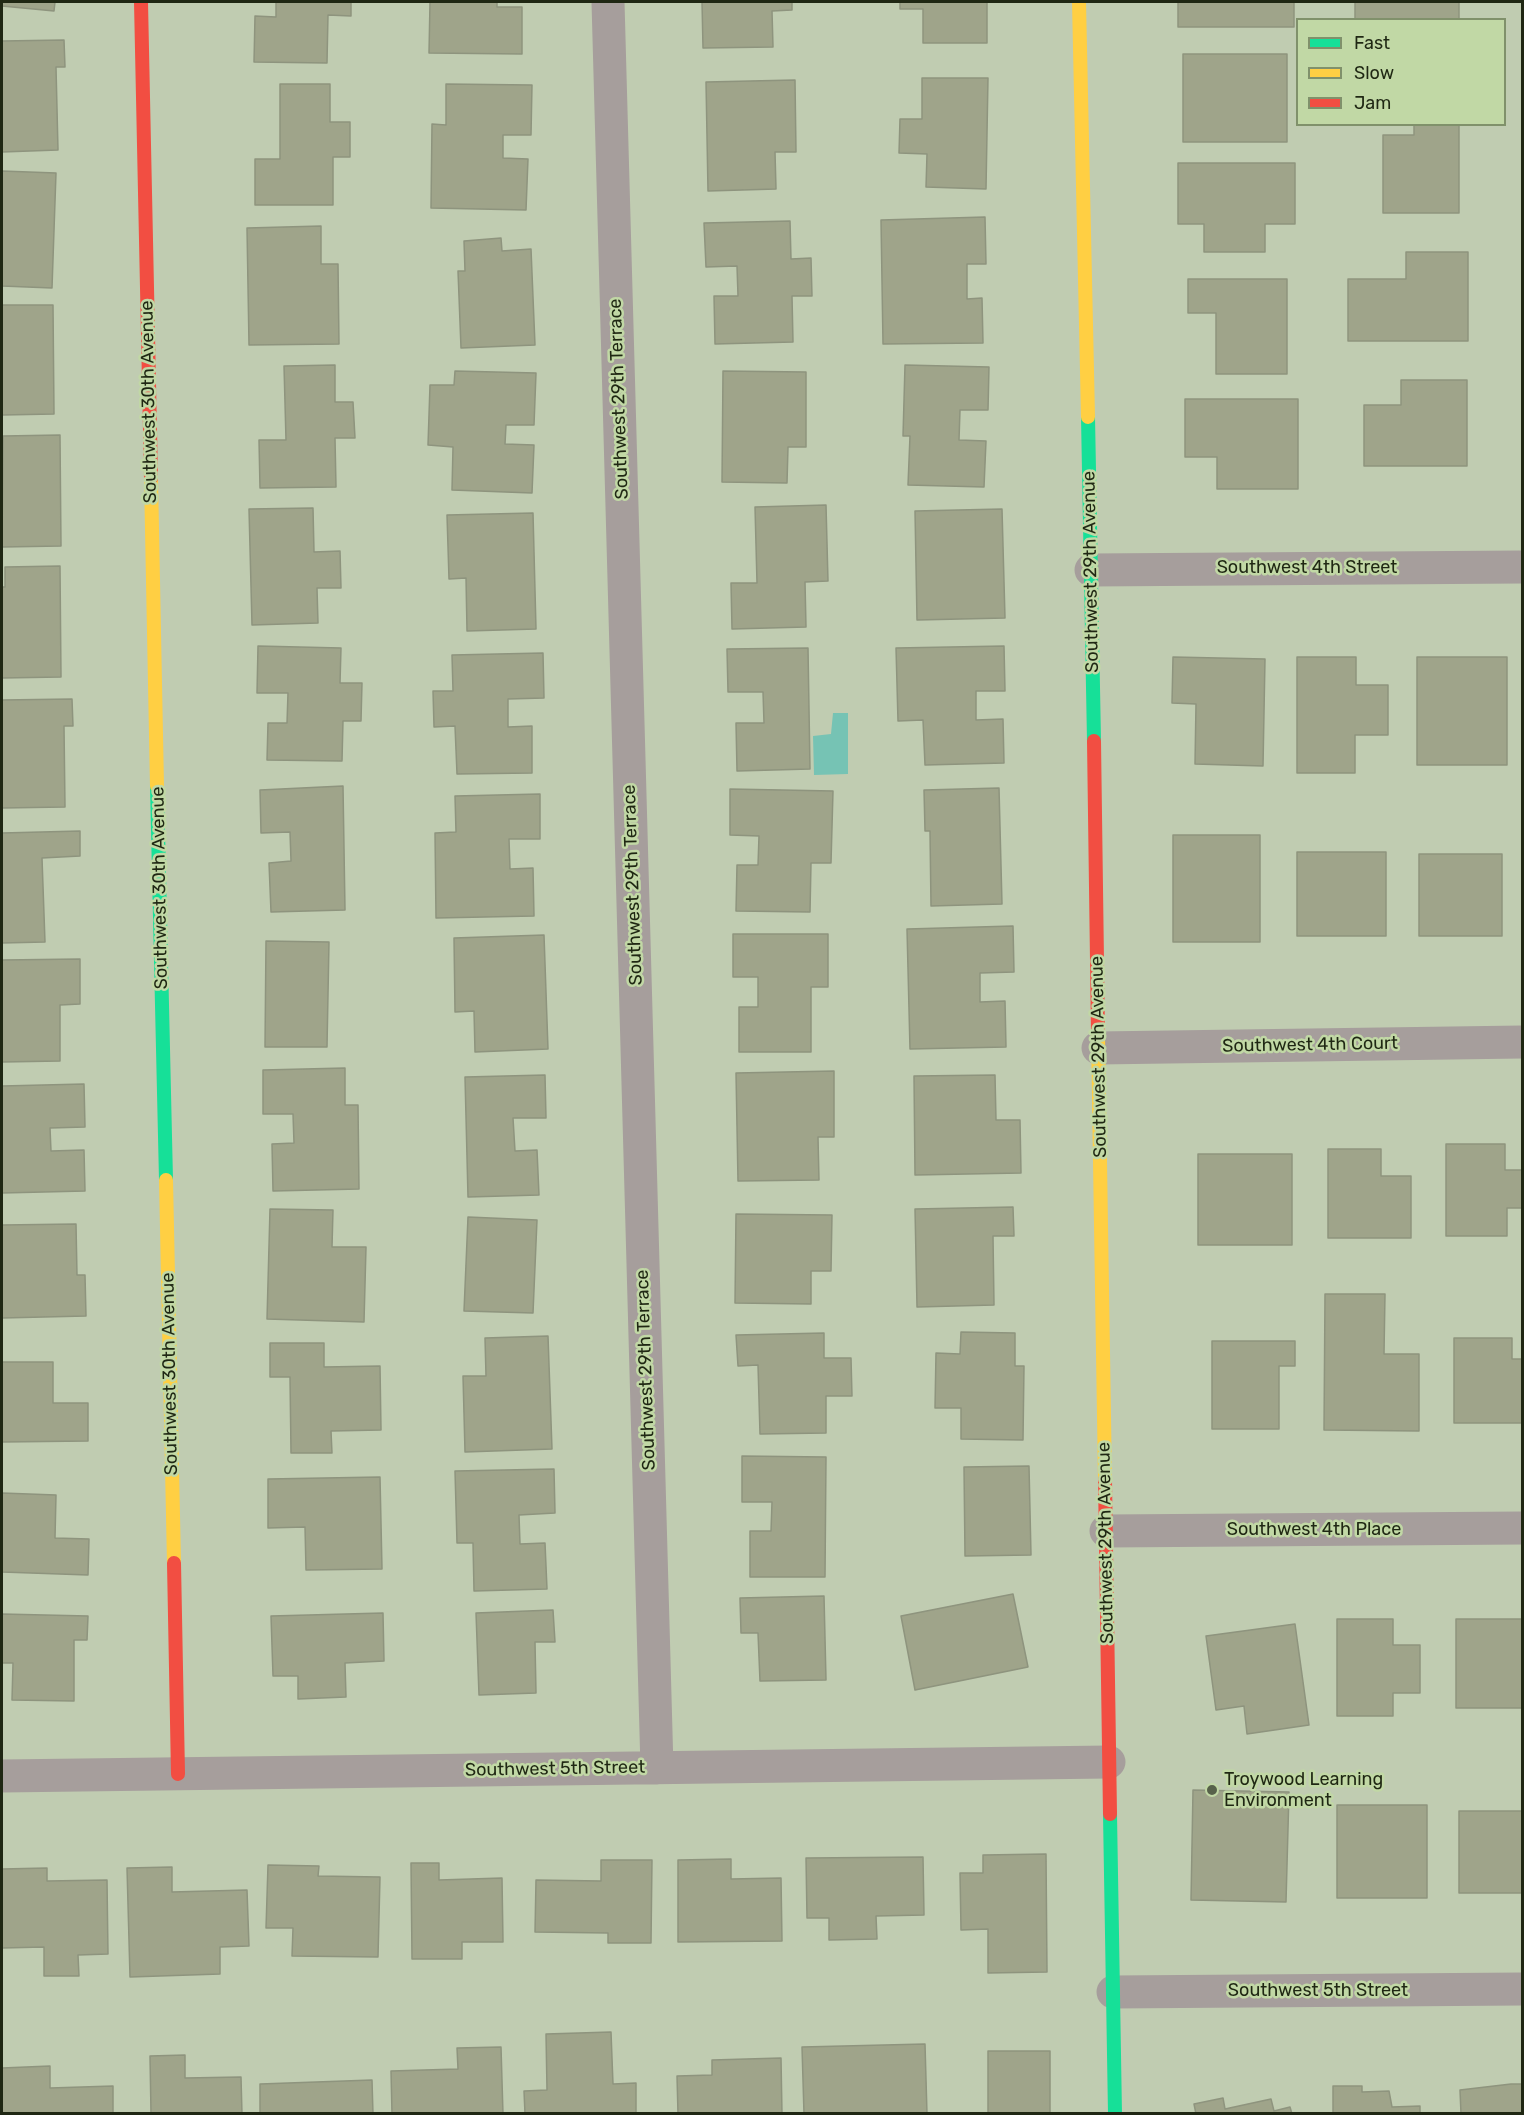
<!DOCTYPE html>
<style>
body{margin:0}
#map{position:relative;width:1524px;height:2115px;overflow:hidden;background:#c0ccb1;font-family:Rubik,sans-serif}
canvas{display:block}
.frame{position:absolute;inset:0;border:3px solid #1f2713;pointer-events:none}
.legend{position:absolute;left:1296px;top:18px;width:210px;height:108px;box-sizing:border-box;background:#c1d8a5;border:2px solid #80916b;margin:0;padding:8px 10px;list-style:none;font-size:18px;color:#1f2713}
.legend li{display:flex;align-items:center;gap:12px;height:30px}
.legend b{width:30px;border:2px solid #80916b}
</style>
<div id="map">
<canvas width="1524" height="2115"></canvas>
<div class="frame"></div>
<ul class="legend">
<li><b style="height:8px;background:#16e098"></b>Fast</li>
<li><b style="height:8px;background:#ffcf43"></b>Slow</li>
<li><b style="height:8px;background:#f24e42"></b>Jam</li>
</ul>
</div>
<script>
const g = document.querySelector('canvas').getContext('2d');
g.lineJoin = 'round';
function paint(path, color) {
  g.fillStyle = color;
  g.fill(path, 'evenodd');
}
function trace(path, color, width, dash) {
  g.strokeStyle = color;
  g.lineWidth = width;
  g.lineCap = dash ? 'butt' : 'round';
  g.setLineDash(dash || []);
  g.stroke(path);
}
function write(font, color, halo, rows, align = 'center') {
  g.font = font + ' Rubik,sans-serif';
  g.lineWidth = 5;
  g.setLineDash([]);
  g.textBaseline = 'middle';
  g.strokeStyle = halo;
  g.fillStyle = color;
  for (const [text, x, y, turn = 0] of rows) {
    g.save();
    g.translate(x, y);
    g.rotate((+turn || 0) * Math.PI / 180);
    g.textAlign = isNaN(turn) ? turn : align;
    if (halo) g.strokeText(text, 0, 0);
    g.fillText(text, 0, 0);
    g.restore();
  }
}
const water = new Path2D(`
 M833,713H848V774L814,775L813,736L831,734Z`);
const building = new Path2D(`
 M2,2H55L54,11L2,6Z
 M276,2H351V16L328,15L327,63L254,62L255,16L276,17Z
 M430,2H497V7H522V54L429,53Z
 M702,2H792V10L772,11L773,47L703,48Z
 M900,2H987V43H923V9H900Z
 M1178,2H1294V27H1178Z
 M1355,2H1459V20H1355Z
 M64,40L65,67H56L58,150L2,152V41Z
 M1183,54H1287V142H1183Z
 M922,78H988L986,189L926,187L927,154L899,153L900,119H922Z
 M795,80L796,152H775L776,189L708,191L706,82Z
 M280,84H330V122H350V157H333V205H255V159H280Z
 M446,84L532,85L531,135H503V158L528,159L526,210L431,208L432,124L446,125Z
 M1414,124H1459V213H1383V135H1414Z
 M1178,163H1295V224H1265V252H1204V224H1178Z
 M2,171L56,173L52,288L2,286Z
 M985,217L986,264H967V299L982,298L983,343L883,344L881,220Z
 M790,221L791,259L811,258L812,296H792L793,342L715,344L714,296H738L737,266L706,267L704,223Z
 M321,226V264H338L339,344L249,345L247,228Z
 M501,238L502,251L531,249L535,345L461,348L458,271H465L464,241Z
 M1406,252H1468V341H1348V279H1406Z
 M1188,279H1287V374H1216V313H1188Z
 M2,305H53L54,414L2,415Z
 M335,365V402H353L355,438H335L336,487L260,488L259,440H286L284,366Z
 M905,365L989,367L988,410H960L959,440L986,441L984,487L908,485L910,436H903Z
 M455,371L536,373L534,425H506L505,444L534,445L532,493L452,490L453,447L428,445L430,385H454Z
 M723,371L806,372V447H788L787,483L722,482Z
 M1401,380H1467V466H1364V405H1401Z
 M1185,399H1298V489H1217V457H1185Z
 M60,435L61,546L2,547L3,436Z
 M826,505L828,581L805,582L806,627L732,629L731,583H757L755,507Z
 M313,508L314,552L340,551L341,588H317L318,623L252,625L249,509Z
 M1002,509L1005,618L917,620L915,511Z
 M533,513L536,629L467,631L466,578L449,579L447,515Z
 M60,566L61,677L2,678V587H5V567Z
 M258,646L341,648L340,683H362L361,721H343L342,761L267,760L268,723H287L288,693H257Z
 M1004,646L1005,691H976V720L1003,719L1004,763L925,765L923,720L898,721L896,648Z
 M808,648L810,769L737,771L736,723H764L763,692H728L727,649Z
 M543,653L544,698L508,699V727L532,726V773L457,774L455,726L434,727L433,691H453L452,655Z
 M1173,657L1265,659L1263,766L1195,764L1196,704L1172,703Z
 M1297,657H1356V685H1388V735H1355V773H1297Z
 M1417,657H1507V765H1417Z
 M72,699L73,726H64L65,807L2,808V700Z
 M343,786L345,910L271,912L269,863L291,861L290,832L261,833L260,790Z
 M999,788L1002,904L931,906L930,831H925L924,790Z
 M730,789L833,791L831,863H811L810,912L736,911L737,865H758L759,836L730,835Z
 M540,794V839H509L510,869L533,868L534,916L436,918L435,833L456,832L455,796Z
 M80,831V856L42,858L45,942L2,943V833Z
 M1173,835H1260V942H1173Z
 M1297,852H1386V936H1297Z
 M1419,854H1502V936H1419Z
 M1013,926L1014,972L980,973V1002L1005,1001L1006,1047L910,1049L907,929Z
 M733,934H828V987H811V1052H739V1007H758V977H733Z
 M544,935L548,1049L475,1052L474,1011L455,1012L454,938Z
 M266,941L329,942L327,1047H265Z
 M80,959V1004L60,1005V1061L2,1062V960Z
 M345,1068V1105H358L359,1189L273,1191L272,1144L294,1143L293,1114H263V1070Z
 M834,1071V1137H818L819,1180L738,1181L736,1073Z
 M545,1075L546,1118H513L515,1151L537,1150L539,1195L468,1197L465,1077Z
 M995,1075L996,1120H1020L1021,1173L915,1175L914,1076Z
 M84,1084L85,1127L50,1128L51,1151L84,1150L85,1191L2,1193V1086Z
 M1446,1144H1505V1170H1522V1208H1507V1236H1446Z
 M1328,1149H1381V1176H1411V1238H1328Z
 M1198,1154H1292V1245H1198Z
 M1013,1207L1014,1236H993L994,1305L917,1307L915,1209Z
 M270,1209L333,1210L332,1247H366L364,1322L267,1319Z
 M736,1214L832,1215L831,1271H811V1304L735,1303Z
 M468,1217L537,1220L533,1313L464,1311Z
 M76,1224L77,1275H85L86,1316L2,1318V1225Z
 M1325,1294H1385L1384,1354H1419V1431L1324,1430Z
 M961,1332L1015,1333V1366H1024L1023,1440L961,1439V1408H935L936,1353L960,1354Z
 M824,1333V1358H851L852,1396H826V1433L760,1434L758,1365L738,1366L736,1335Z
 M548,1336L552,1449L465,1452L463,1376H486L485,1338Z
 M1454,1338H1512V1359H1522V1423H1454Z
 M1212,1341H1295V1366H1279V1429H1212Z
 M270,1343H324V1367L380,1366L381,1430L331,1431L332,1453H291L290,1377H270Z
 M2,1362H53V1403H88V1441L2,1442Z
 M742,1456L826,1457L825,1577H750V1531H771L772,1502H742Z
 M1029,1466L1031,1555L965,1556L964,1467Z
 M554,1469L555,1513L519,1515L520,1544L545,1543L547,1589L474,1591L473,1543H457L455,1471Z
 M380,1477L382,1569L306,1570L305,1527L268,1528V1479Z
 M2,1493L56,1495L55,1538L89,1539L88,1575L2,1572Z
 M1013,1594L1028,1667L915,1690L901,1616Z
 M824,1596L826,1680L760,1681L758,1633H741L740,1598Z
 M553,1610L555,1642H535L536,1693L479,1695L476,1613Z
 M383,1613L384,1661L345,1663L346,1697L298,1699V1676H273L271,1616Z
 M2,1614L88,1616L87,1640H74V1701L12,1700L13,1663H2Z
 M1337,1619H1393V1645H1420V1693H1393V1716H1337Z
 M1456,1619H1522V1708H1456Z
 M1295,1624L1309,1725L1247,1734L1244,1706L1216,1710L1206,1636Z
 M1193,1790L1289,1792L1286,1902L1191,1900Z
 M1337,1805H1427V1898H1337Z
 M1459,1811H1522V1893H1459Z
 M1046,1854L1047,1972L988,1973V1929L961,1930L960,1873H983V1855Z
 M923,1857L924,1915L876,1916L877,1939L829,1940V1918H807L806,1858Z
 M731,1859V1879L781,1878L782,1941L678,1942V1860Z
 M601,1860H652L651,1943H608V1933L535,1932L536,1880L601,1881Z
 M411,1863H439V1880L502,1878L503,1942H462V1959H412Z
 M268,1865L319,1866L318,1876L380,1877L378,1957L292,1956L293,1928H266Z
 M172,1867V1892L247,1890L249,1946L220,1947V1974L130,1977L127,1868Z
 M47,1868V1881L107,1880L108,1954L78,1955L79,1976H44V1947L2,1948V1869Z
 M611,2032L613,2084L636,2083V2114H525L524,2091L547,2090L546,2034Z
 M925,2044L927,2114H804L802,2047Z
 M501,2047L503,2114H392L391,2071L458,2069L457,2048Z
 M988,2051H1050V2114H988Z
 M185,2055V2078L241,2077L242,2114H151L150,2056Z
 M781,2058L782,2114H678L677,2076L712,2075V2060Z
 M50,2066V2088L113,2086V2114H2V2068Z
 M372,2080L373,2114H260V2084Z
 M1511,2084H1522V2114H1461L1460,2090Z
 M1333,2086H1362V2092L1389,2091L1392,2107L1420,2106V2114H1333Z
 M1223,2098L1225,2109L1271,2099L1274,2111L1290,2107L1292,2114H1196L1194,2104Z`);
const street = new Path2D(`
 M608,2L657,1768
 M1091,570L1522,567
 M1098,1048L1522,1042
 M1106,1531L1522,1528
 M2,1776L1109,1762
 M1113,1992L1522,1989`);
const fast = new Path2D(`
 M1088,417L1094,741
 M157,786L166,1180
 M1110,1814L1115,2114`);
const slow = new Path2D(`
 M1079,2L1088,417
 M151,478L157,786
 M1098,1034L1105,1480
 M166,1180L174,1563`);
const jam = new Path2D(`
 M141,2L151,478
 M1094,741L1098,1034
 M1105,1480L1110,1814
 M174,1563L178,1774`);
const markers = [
 [1212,1790,6,"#57614a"]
];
const streetNames = [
 ["Southwest 29th Terrace",619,399,-92],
 ["Southwest 30th Avenue",149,402,-91],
 ["Southwest 4th Street",1307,568],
 ["Southwest 29th Avenue",1091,572,-91],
 ["Southwest 29th Terrace",633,885,-92],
 ["Southwest 30th Avenue",160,888,-91],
 ["Southwest 4th Court",1310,1045,-1],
 ["Southwest 29th Avenue",1099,1057,-91],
 ["Southwest 29th Terrace",646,1370,-92],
 ["Southwest 30th Avenue",170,1374,-91],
 ["Southwest 4th Place",1314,1530],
 ["Southwest 29th Avenue",1106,1543,-91],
 ["Southwest 5th Street",555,1769,-1],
 ["Southwest 5th Street",1318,1991]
];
const poiNames = [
 ["Troywood Learning",1224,1780],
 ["Environment",1224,1801]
];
paint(water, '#76c3b4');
paint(building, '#9fa48a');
trace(building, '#8e947e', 1.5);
trace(street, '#a69e9c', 33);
trace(fast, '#16e098', 14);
trace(slow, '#ffcf43', 14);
trace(jam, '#f24e42', 14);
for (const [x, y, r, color] of markers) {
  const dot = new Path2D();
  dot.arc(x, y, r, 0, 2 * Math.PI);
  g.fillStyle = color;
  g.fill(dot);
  trace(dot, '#c1d8a5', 2);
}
write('18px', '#1f2713', '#c1d8a5', streetNames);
write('18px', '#1f2713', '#c1d8a5', poiNames, 'left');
</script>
